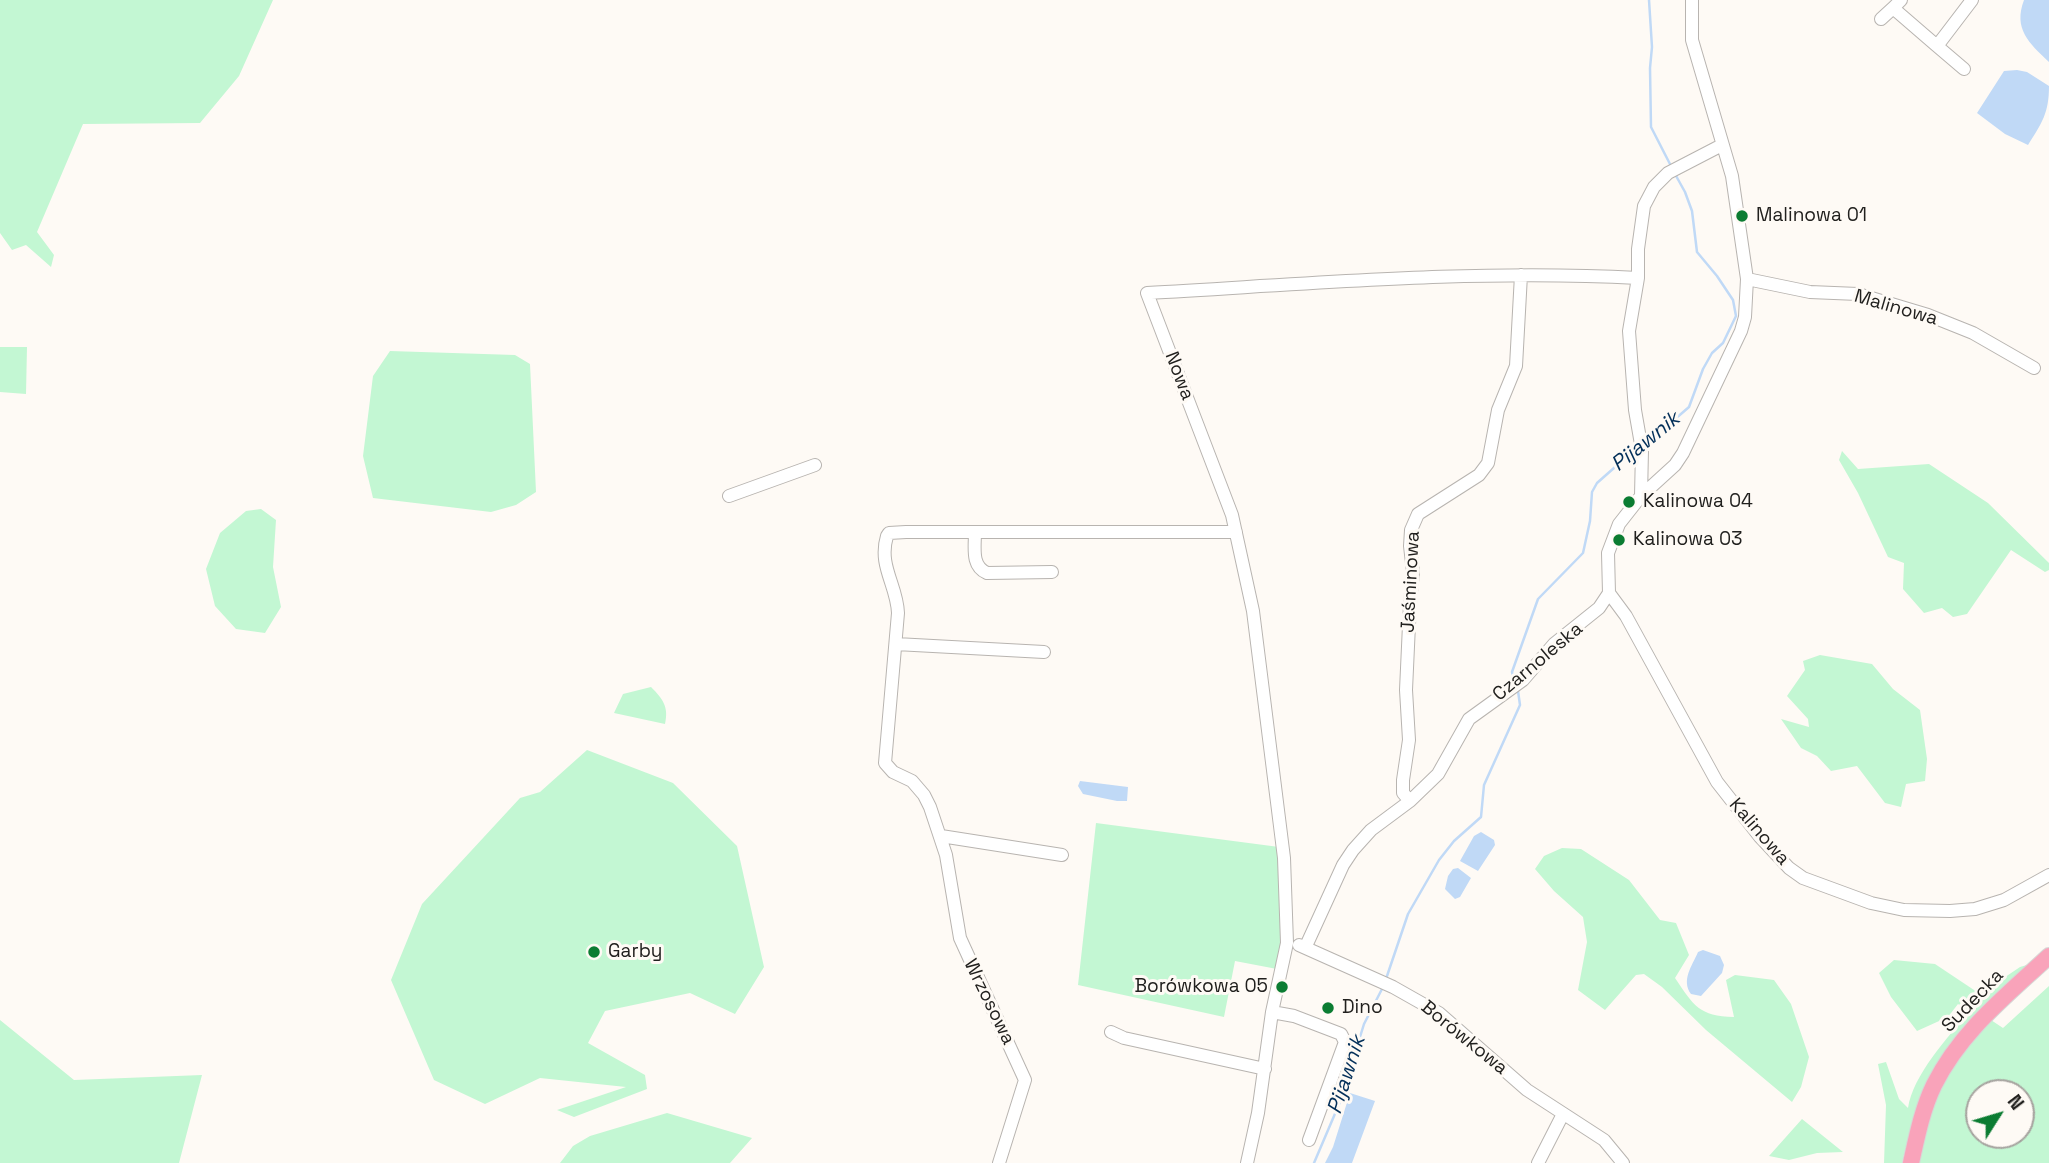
<!DOCTYPE html>
<meta charset="utf-8">
<style>
body{margin:0}
#map{position:relative;width:2049px;height:1163px;overflow:hidden;background:#fefaf5;font-family:"Space Grotesk",sans-serif}
canvas{display:block}
.north{position:absolute;left:1965px;top:1079px;width:70px;height:70px;box-sizing:border-box;background:#fefaf5;border:2px solid #a6a39f;border-radius:50%;rotate:53deg;font-size:19px;font-weight:700;line-height:28px;text-align:center;color:#21201e}
.north::after{content:'';display:block;margin:auto;width:24px;height:32px;background:#0b7c32;clip-path:polygon(50% 0,100% 100%,50% 72%,0 100%)}
</style>
<div id="map">
<canvas width="2049" height="1163"></canvas>
<div class="north">N</div>
</div>
<script>
const g = document.querySelector('canvas').getContext('2d');
g.lineJoin = 'round';
function paint(path, color) {
  g.fillStyle = color;
  g.fill(path, 'evenodd');
}
function trace(path, color, width, dash) {
  g.strokeStyle = color;
  g.lineWidth = width;
  g.lineCap = dash ? 'butt' : 'round';
  g.setLineDash(dash || []);
  g.stroke(path);
}
function write(font, color, halo, rows, align = 'center') {
  g.font = font + ' "Space Grotesk",sans-serif';
  g.lineWidth = 6;
  g.setLineDash([]);
  g.textBaseline = 'middle';
  g.strokeStyle = halo;
  g.fillStyle = color;
  for (const [text, x, y, turn = 0] of rows) {
    g.save();
    g.translate(x, y);
    g.rotate((+turn || 0) * Math.PI / 180);
    g.textAlign = isNaN(turn) ? turn : align;
    if (halo) g.strokeText(text, 0, 0);
    g.fillText(text, 0, 0);
    g.restore();
  }
}
const green = new Path2D(`
 M0,0H273L239,76L200,123L83,124L37,232L54,255L51,267L26,245L12,250L0,233Z
 M0,347H27L26,394L0,392Z
 M390,351L515,355L530,364L536,492L516,505L491,512L373,498L363,456L373,376Z
 M1842,451L1858,469L1929,464L1988,503L2049,563V570L2045,572L2011,550L1967,614L1953,617L1942,608L1924,613L1903,589L1904,563L1888,557L1858,493L1839,460Z
 M261,509L276,520L273,567L281,607L265,633L236,629L215,606L206,569L220,533L246,511Z
 M1820,655L1872,664L1893,689L1920,710L1927,759L1925,781L1906,784L1901,807L1885,803L1857,766L1831,771L1817,756L1801,748L1781,719L1809,727L1808,719L1787,696L1805,670L1803,661Z
 M651,687C663,699 669,707 665,724L614,713L623,694Z
 M587,750L673,783L737,846L764,967L735,1014L690,993L605,1011L588,1043L645,1075L647,1089L574,1117L557,1110L626,1087L540,1078L485,1104L434,1080L391,980L422,904L520,798L540,792Z
 M1096,823L1279,847L1284,940L1277,969L1235,961L1224,1017L1078,985Z
 M1562,848L1581,849L1629,880L1660,920L1676,923L1689,955L1675,978C1694,1006 1699,1016 1734,1017L1726,980L1735,975L1774,980L1791,1004L1809,1057L1801,1087L1792,1102L1706,1030L1662,987L1644,974L1636,975L1605,1010L1578,990L1587,942L1583,917L1554,891L1535,869L1544,856Z
 M1894,960L1935,964L1980,994L2020,967L2030,964C1999,992 1963,1021 1941,1057C1922,1088 1910,1128 1902,1163H1884L1886,1105L1878,1064L1886,1062L1899,1099L1908,1108C1913,1075 1948,1037 1969,1012L1958,1004L1948,1017L1917,1031L1891,997L1879,973Z
 M2049,986V1163H1916L1932,1096L1988,1018L2003,1028ZM1979,1093H2021V1135H1979Z
 M0,1020L74,1080L202,1075L179,1163H0Z
 M667,1113L752,1138L730,1163H560L573,1146L590,1136Z
 M1802,1119L1843,1152L1817,1153L1789,1160L1769,1156Z`);
const water = new Path2D(`
 M2024,0H2049V62C2029,43 2013,29 2024,0Z
 M2017,70L2027,72L2049,86C2049,113 2042,123 2028,145L2005,134L1977,113L2004,71Z
 M1080,781L1128,787L1127,801H1117L1083,794L1078,786Z
 M1481,832L1494,840L1495,845L1478,871L1460,861L1474,836Z
 M1458,868L1471,878L1460,897L1455,899L1445,889L1448,876L1453,869Z
 M1703,950L1720,956L1724,965L1722,973L1701,996L1691,994C1681,980 1692,966 1698,952Z
 M1350,1093L1375,1101L1352,1163H1325L1333,1147Z`);
const stream = new Path2D(`
 M1649,0L1652,47L1650,68L1651,127L1672,168
 M1644,446L1689,407L1703,369L1712,353L1723,343L1736,316L1733,300L1717,276L1697,252L1692,211L1685,192L1675,174
 M1514,681L1512,672L1538,599L1583,553L1590,521L1592,492L1597,483L1623,460L1639,449
 M1387,976L1408,914L1439,860L1454,841L1481,817L1484,785L1520,705L1518,691
 M1314,1163L1340,1102L1364,1024L1382,989`);
const minor = new Path2D(`
 M1901,0L1893,8L1937,46L1972,0
 M1881,19L1893,8
 M1937,46L1964,69
 M1747,279L1810,292L1858,294L1928,315L1973,333L2034,368
 M729,496L815,465
 M1641,496L1642,450L1635,410L1629,331L1638,278V249L1644,206L1654,187L1668,173L1722,145
 M975,532C975,548 971,566 987,573L1052,572
 M1609,593L1626,616L1717,782L1760,837L1789,868L1803,878L1871,903L1904,910L1950,911L1975,909L2004,900L2049,875
 M896,644L1044,652
 M1410,801L1403,793V780L1409,740L1406,690L1410,603L1413,572L1410,546L1411,530L1418,514L1479,475L1488,463L1498,410L1516,366L1521,275
 M941,836L1062,855
 M1299,945L1393,987L1439,1013L1527,1090L1604,1140L1623,1163
 M1306,946L1343,865L1353,850L1371,830L1410,801L1438,774L1469,719L1523,680L1554,644L1599,608L1609,593L1608,553L1619,524L1641,496L1675,465L1683,453L1741,331L1745,317L1747,279L1732,176L1692,40V0
 M1272,1012L1294,1016L1341,1034L1345,1042L1309,1140
 M1111,1032L1124,1038L1265,1069
 M999,1163L1025,1080L960,938L946,855L930,807L924,795L912,781L893,772L885,763L898,613C897,585 878,566 887,536L889,533L906,532H1236
 M1247,1163L1258,1113L1272,1012L1287,943L1284,858L1253,611L1232,515L1147,293C1310,284 1474,269 1638,278
 M1538,1163L1563,1114`);
const major = new Path2D(`
 M1911,1163C1917,1136 1922,1110 1934,1085C1961,1031 2006,996 2049,956`);
const markers = [
 [1742,216,7,"#0b7c32"],
 [1629,502,7,"#0b7c32"],
 [1619,540,7,"#0b7c32"],
 [594,952,7,"#0b7c32"],
 [1282,987,7,"#0b7c32"],
 [1328,1008,7,"#0b7c32"]
];
const poiNames = [
 ["Malinowa 01",1756,216],
 ["Kalinowa 04",1643,502],
 ["Kalinowa 03",1633,540],
 ["Garby",608,952],
 ["Borówkowa 05",1268,987,"right"],
 ["Dino",1342,1008]
];
const streetNames = [
 ["Malinowa",1896,308,16],
 ["Nowa",1179,376,69],
 ["Jaśminowa",1411,582,-87],
 ["Czarnoleska",1538,662,-40],
 ["Kalinowa",1759,832,49],
 ["Sudecka",1973,1001,-46],
 ["Wrzosowa",989,1002,64],
 ["Borówkowa",1464,1038,39]
];
const waterNames = [
 ["Pijawnik",1646,442,-39],
 ["Pijawnik",1347,1075,-72]
];
paint(green, '#c3f7d3');
paint(water, '#c0d9f6');
trace(stream, '#c0d9f6', 2.5);
trace(minor, '#b8b4b0', 14);
trace(major, '#d7d7d6', 18);
trace(minor, '#fff', 12);
trace(major, '#f9a3ba', 16);
for (const [x, y, r, color] of markers) {
  const dot = new Path2D();
  dot.arc(x, y, r, 0, 2 * Math.PI);
  g.fillStyle = color;
  g.fill(dot);
  trace(dot, '#fefaf5', 2.5);
}
write('19px', '#21201e', '#fefaf5', poiNames, 'left');
write('19px', '#21201e', '#fefaf5', streetNames);
write('italic 21px', '#032f59', '#fefaf5', waterNames);
</script>
